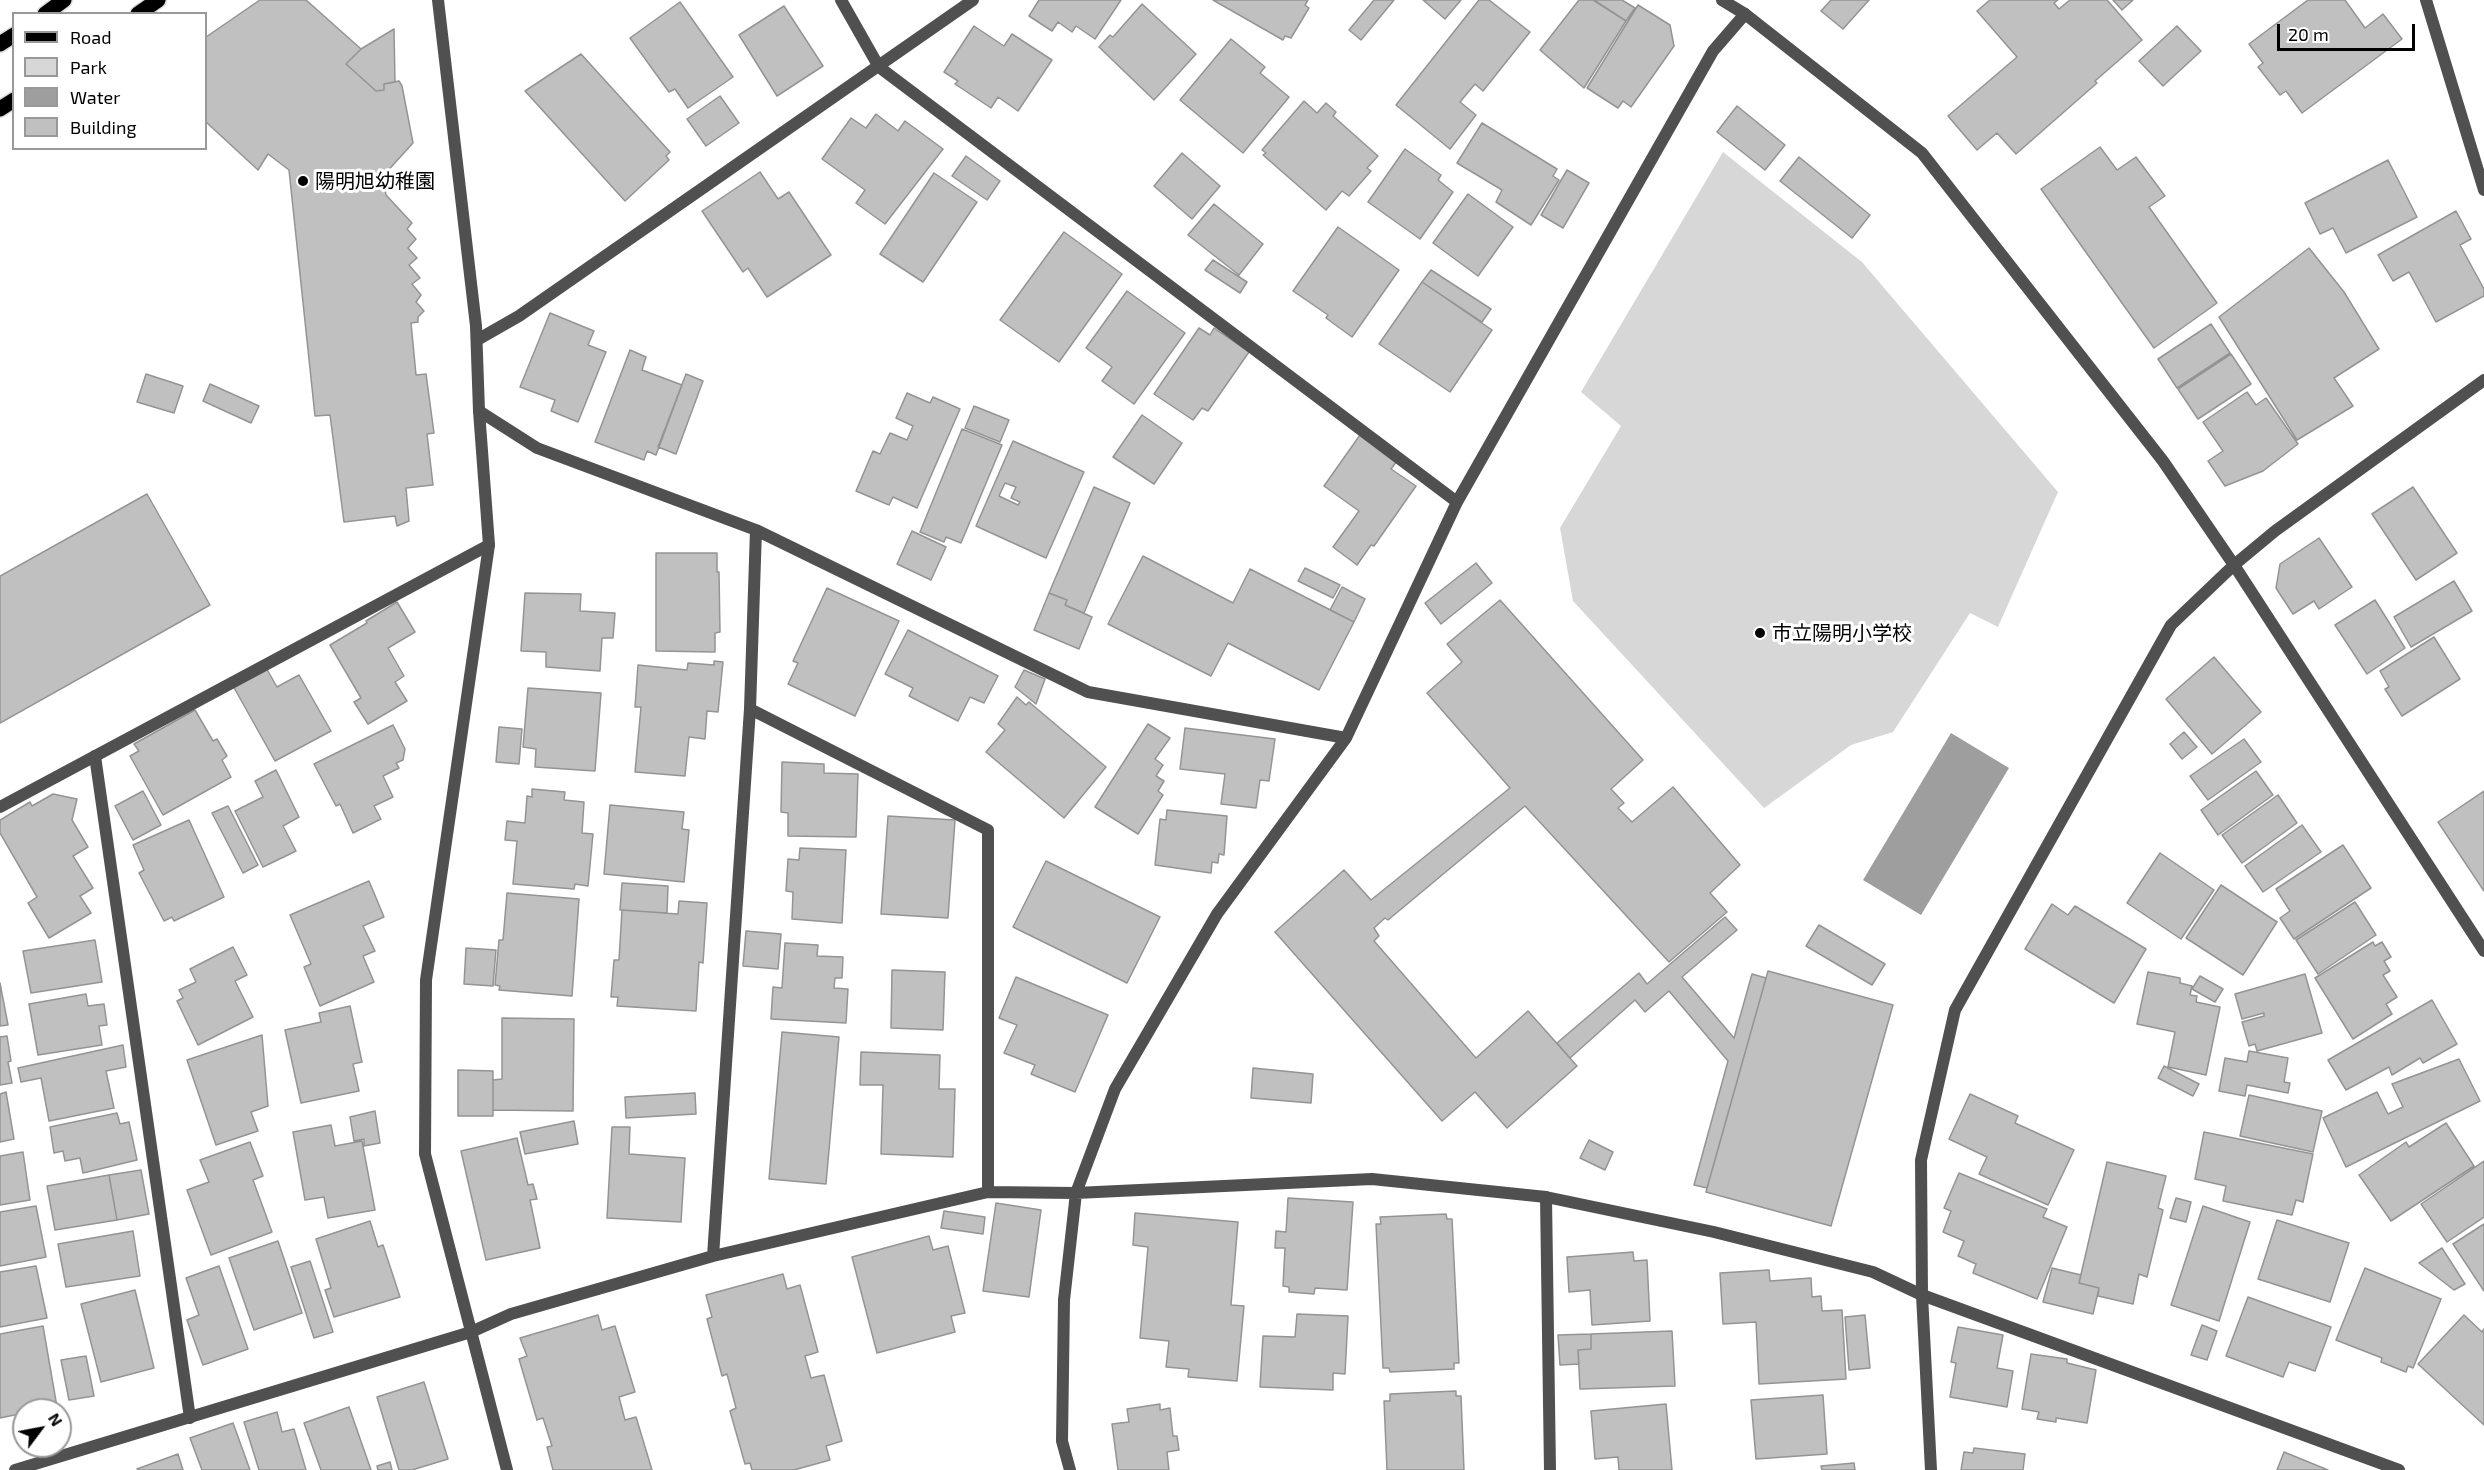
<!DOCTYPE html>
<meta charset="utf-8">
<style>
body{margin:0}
#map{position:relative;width:2484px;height:1470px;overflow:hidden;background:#fff;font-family:"Exo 2",sans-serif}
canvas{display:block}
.legend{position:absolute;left:12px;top:12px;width:195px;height:138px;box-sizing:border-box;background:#fff;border:2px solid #999;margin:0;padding:8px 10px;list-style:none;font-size:18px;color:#000}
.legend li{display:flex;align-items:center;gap:12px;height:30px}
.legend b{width:30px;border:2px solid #999}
.north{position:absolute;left:12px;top:1398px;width:60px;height:60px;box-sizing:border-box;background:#fff;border:2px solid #999;border-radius:50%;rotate:58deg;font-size:16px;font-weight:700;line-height:24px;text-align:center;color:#000}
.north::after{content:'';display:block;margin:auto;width:21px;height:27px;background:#000;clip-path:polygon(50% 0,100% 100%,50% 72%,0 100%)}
.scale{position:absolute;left:2277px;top:24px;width:138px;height:27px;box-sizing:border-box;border:3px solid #000;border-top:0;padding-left:8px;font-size:18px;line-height:21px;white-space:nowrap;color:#000;-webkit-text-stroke:4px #fff;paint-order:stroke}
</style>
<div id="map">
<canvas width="2484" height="1470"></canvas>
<ul class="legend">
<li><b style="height:8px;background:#000"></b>Road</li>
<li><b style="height:16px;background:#d7d7d7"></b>Park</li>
<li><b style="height:16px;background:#9e9e9e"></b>Water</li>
<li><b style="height:16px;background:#c0c0c0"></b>Building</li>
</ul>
<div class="north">N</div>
<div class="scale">20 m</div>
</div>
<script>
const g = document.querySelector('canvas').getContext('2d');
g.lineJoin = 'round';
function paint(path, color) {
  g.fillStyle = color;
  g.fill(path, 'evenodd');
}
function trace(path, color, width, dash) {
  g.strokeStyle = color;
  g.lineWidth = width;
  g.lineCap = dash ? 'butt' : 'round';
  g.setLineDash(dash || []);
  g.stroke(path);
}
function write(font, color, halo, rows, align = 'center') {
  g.font = font + ' "Exo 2","Noto Sans JP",sans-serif';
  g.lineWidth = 6;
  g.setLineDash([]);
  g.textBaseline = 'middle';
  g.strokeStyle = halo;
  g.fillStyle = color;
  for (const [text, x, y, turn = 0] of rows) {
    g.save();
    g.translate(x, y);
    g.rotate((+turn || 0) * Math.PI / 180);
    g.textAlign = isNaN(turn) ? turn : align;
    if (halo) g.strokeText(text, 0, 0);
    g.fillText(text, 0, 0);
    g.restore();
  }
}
const green = new Path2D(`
 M1723,152L1862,262L2058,492L1998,627L1970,613L1893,732L1851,745L1764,808L1573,601L1560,528L1621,426L1581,392Z`);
const water = new Path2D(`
 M1951,733L2009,768L1921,915L1863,880Z`);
const building = new Path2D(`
 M260,0H306L361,49L346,64L376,91L384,90V84L399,81L402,86L413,143L383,176L386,195L412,223L407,229L416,239L408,248L417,258L409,265L420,278L412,284L421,295L416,302L424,311L418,317V322L411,323L416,375L426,374L434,433L427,434L433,485L406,488L409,521L397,526L395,516L344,522L330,415L315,416L289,170L268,154L258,170L206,122V37Z
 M1039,0H1121L1095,39L1076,26L1072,32L1058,22L1052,31L1029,16Z
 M1213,0H1308L1305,5L1309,8L1291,38L1285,36L1283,40Z
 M1374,0H1394L1361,40L1349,30Z
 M1423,0H1461L1445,19Z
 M1479,0H1489L1530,32L1483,91L1475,84L1460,102L1476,115L1450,149L1396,105Z
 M1579,0H1593L1626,21L1584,88L1540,50Z
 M1594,0H1622L1635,8L1626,21Z
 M1831,0H1869L1843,29L1821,11Z
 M1990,0H2058L2054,3L2059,9L2070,0H2107L2142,40L2095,81L2097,83L2016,154L1997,133L1977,150L1948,116L2017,57L1977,11Z
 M2113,0H2133L2122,10Z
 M2308,0H2345L2365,28L2383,14L2402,39L2302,113L2286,91L2280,95L2258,67L2263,63L2249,44Z
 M680,2L733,77L688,108L675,89L669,92L630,38Z
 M1142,4L1196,54L1154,100L1099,47L1110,35L1113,37Z
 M1638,5L1670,25L1674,46L1631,107L1623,101L1618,108L1587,88Z
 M784,6L823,66L777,96L739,35Z
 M974,26L1004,46L1012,34L1052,60L1018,111L998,97L991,108L955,84L958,81L944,72Z
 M2177,26L2201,51L2163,86L2139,61Z
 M394,29L395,82L384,84V90L376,91L346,64L361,49Z
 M1231,39L1265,67L1260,73L1289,97L1243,153L1180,100Z
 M581,54L670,152L666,156L669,160L625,201L525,91Z
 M720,96L739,123L706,146L687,119Z
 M1304,101L1317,113L1326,103L1336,112L1333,116L1378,156L1367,168L1371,171L1349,196L1342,191L1326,210L1263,155L1266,153L1262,150Z
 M1737,106L1785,145L1765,170L1717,132Z
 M876,114L898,131L905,121L943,149L885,224L856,203L865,190L822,159L851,118L866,128Z
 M1482,123L1557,169L1553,176L1559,180L1531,225L1496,202L1502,190L1457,163Z
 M2100,147L2117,170L2136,157L2165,196L2149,207L2217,303L2154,348L2041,189Z
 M1405,149L1441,175L1438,180L1453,192L1420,239L1368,202Z
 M1182,153L1220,186L1192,219L1154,186Z
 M966,156L1000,181L987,200L952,176Z
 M1799,157L1870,215L1852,238L1780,181Z
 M2388,160L2417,217L2346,253L2333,228L2320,234L2305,203Z
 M1567,170L1589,183L1563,228L1541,215Z
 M760,172L778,199L789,192L831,255L767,297L748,268L743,272L702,211Z
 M934,173L977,202L923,282L880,254Z
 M1468,194L1513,227L1478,276L1433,243Z
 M1214,204L1263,244L1239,275L1188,235Z
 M2456,211L2471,239L2460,245L2484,289V296L2436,322L2409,272L2393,281L2378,255Z
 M1338,227L1399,270L1352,337L1326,318L1328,315L1293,291Z
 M1064,232L1122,274L1059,362L1000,320Z
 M2309,248L2344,292L2379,349L2334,378L2353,406L2297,440L2219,317Z
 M1213,260L1247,282L1240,293L1205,270Z
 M1431,270L1491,309L1482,322L1422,282Z
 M1422,282L1492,330L1450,392L1379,344Z
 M1127,291L1185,333L1134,404L1102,381L1112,367L1086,348Z
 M550,313L594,331L588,345L606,352L578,422L551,411L555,400L520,387Z
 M2211,324L2230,353L2177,388L2158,359Z
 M1199,328L1210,335L1214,328L1249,352L1208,411L1202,408L1193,420L1154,394Z
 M630,350L646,357L642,370L682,385L656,455L647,451L644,460L595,442Z
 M2231,354L2251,384L2198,419L2178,389Z
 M146,374L183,386L174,413L137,402Z
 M686,374L703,381L676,454L658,447Z
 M210,384L259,406L251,423L203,401Z
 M2247,392L2256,405L2266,398L2298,444L2263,471L2225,486L2208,461L2223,451L2203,422Z
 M907,393L930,403L933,397L960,409L917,508L893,497L889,505L856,491L873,451L880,454L890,433L907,440L913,426L896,418Z
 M974,406L1009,420L1000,442L965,428Z
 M1142,415L1182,443L1154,484L1113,457Z
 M962,429L1002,445L961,543L946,537L944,542L920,532Z
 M1360,435L1397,461L1391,469L1416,486L1374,546L1371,545L1357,565L1333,547L1359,511L1324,486Z
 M1013,441L1084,472L1046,558L976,526ZM1005,483L1016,487L1011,498L1020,502L1018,505L999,496Z
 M1094,487L1130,503L1084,613L1065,605L1067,600L1049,593Z
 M2413,487L2457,553L2416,580L2372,514Z
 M147,494L210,605L0,723V576Z
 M912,531L946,547L931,580L897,564Z
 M2319,538L2352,587L2319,609L2314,601L2293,614L2276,588L2280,564Z
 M656,553H717V572H719L720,632L715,633V652L656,651Z
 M1143,556L1233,603L1250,569L1354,622L1319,690L1228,643L1211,676L1108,624Z
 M1476,563L1492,583L1441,624L1425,603Z
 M1305,568L1340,585L1333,598L1298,581Z
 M2454,581L2472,611L2411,647L2394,617Z
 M1342,587L1365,599L1354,622L1330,610Z
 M827,588L899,621L855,716L788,684L798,663L793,661Z
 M525,593L581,594L580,611L615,613L613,638H602L600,671L546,667V652L521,651Z
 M1049,593L1067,600L1065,605L1092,617L1079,649L1034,630Z
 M1500,600L1643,760L1611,789L1624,803L1618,808L1632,822L1673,787L1740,865L1710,893L1727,912L1669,962L1525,806L1388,920L1385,918L1374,928L1379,936L1374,941L1476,1058L1528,1011L1577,1066L1507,1128L1475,1092L1442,1121L1275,932L1344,870L1371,900L1510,788L1427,693L1462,662L1447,644Z
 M2375,600L2405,648L2367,674L2335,625Z
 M397,602L415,632L388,648L404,676L395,682L407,701L368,724L354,702L361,698L330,645L367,623L366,621Z
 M908,630L998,676L984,703L970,697L958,721L909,696L913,688L885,674Z
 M2434,637L2460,679L2402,716L2385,689L2389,687L2380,671Z
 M2214,657L2261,712L2212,754L2166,699Z
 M714,661L723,662L718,712L707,711L705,739L689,737L685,776L635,772L641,707H635L638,665L687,670L688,663L714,665Z
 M265,666L277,687L299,675L331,731L275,761L232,684Z
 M1024,670L1045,679L1036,704L1015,687Z
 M528,688L601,693L595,771L535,767L536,749L523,747Z
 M1017,697L1026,705L1029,702L1106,767L1064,818L986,752L1005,730L998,724Z
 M195,710L213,741L217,739L227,756L222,760L231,777L163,815L130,756L139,751L134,744Z
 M1148,724L1170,738L1155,759L1163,765L1156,776L1164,781L1158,791L1163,795L1138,834L1095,807Z
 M393,725L405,749L403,760L396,763L399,768L383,776L393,797L374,806L381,819L353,833L340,804L336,806L314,764Z
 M499,727L522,729L519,764L496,762Z
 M1185,728L1275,739L1269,781L1260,780L1256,808L1221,804L1225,774L1180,769Z
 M2184,732L2197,747L2182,759L2170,744Z
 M2244,739L2261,762L2208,800L2190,776Z
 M782,762L824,764V773L858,774L856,837L788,836V813L781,812Z
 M276,770L299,817L283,826L296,851L263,867L235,811L263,797L255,781Z
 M2256,771L2273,795L2218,835L2201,810Z
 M532,789L565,792L564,800L584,802L582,833L593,834L588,886L575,884L574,889L513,884L517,841L505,840L507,821L525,823L527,796L532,797Z
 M143,791L161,825L133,840L115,806Z
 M2484,791V891L2438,822Z
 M53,794L77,799L72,820L88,847L73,856L93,888L80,896L91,913L49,938L28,903L37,897L0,833V820L30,802L32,806Z
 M2278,795L2297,823L2242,863L2222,835Z
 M610,805L684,812L682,829L689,830L684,882L604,874Z
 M228,806L258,865L243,873L212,813Z
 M1167,810L1227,816L1224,855L1219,854L1218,863L1212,862L1211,873L1155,865L1160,819L1166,820Z
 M888,816L955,820L948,918L881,914Z
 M189,820L224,897L174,921L172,917L164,921L139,873L144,870L133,845Z
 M2302,825L2321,852L2263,892L2245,866Z
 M2343,845L2371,888L2294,939L2280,918L2290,911L2276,889Z
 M800,848L846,850L842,923L792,919L793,892L786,891L788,859L799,860Z
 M2160,853L2214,890L2181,939L2127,903Z
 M1046,861L1160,917L1127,983L1013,927Z
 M369,881L384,917L363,926L375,951L363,956L374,982L320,1006L304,967L311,964L290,915Z
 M622,883L668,886L667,913L620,910Z
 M2221,885L2277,922L2243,975L2186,938Z
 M507,893L579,899L572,996L499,990L500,986L495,985L499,940H503Z
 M679,901L707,903L703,963L699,962L696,1011L617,1006L618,997H611L614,960H619L622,910L678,914Z
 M2355,902L2376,935L2318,974L2296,940Z
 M2052,904L2068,915L2075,906L2146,949L2114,1003L2025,949Z
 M1725,917L1737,930L1682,977L1734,1038L1752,974L1766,978L1707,1188L1694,1185L1728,1061L1669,991L1645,1012L1635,1000L1570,1058L1557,1043L1639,973L1647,984Z
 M1819,925L1885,964L1872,985L1806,946Z
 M746,931L781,934L778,969L743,966Z
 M95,940L102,982L31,993L23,951Z
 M2373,942L2375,946L2382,942L2391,957L2384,961L2390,971L2383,975L2397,997L2386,1004L2392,1014L2353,1039L2315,978Z
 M785,943L818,945L817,956L843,957L842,978H835L834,988L848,989L846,1023L771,1019L773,987L782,988Z
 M233,947L247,975L235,981L253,1017L198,1045L177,1001L183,998L179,990L196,982L190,969Z
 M466,948L496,950L493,986L464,984Z
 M892,970L945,972L943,1030L891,1028Z
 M1768,971L1893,1005L1831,1226L1706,1192Z
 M2148,972L2180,978V983L2192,986L2190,995L2197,996L2196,1002L2220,1007L2206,1075L2168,1067L2175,1032L2137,1024Z
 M2305,974L2322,1033L2257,1051L2255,1044L2249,1046L2242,1022L2264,1016V1013L2242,1019L2235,994Z
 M2200,976L2223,989L2215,1002L2192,989Z
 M1016,977L1108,1015L1075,1092L1031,1074L1035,1065L1004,1053L1017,1025L999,1018Z
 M0,983L8,1025L0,1026Z
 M86,994L88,1006L104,1004L107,1025L99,1026L102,1045L38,1055L29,1004Z
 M2432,1000L2457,1044L2423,1063L2420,1058L2392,1075L2389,1067L2346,1090L2328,1060Z
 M350,1006L362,1062L353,1064L359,1091L301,1103L285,1030L321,1022L319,1013Z
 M502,1018L574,1019L573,1111L493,1110V1080L502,1079Z
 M782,1032L839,1037L826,1184L769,1179Z
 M262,1035L268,1106L251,1112L258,1131L216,1145L187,1060Z
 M7,1036L11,1061L8,1062L12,1083L0,1085V1037Z
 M123,1045L126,1067L106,1071L114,1108L49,1121L41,1078L21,1082L18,1068Z
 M2249,1051L2288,1058L2284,1082L2290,1083L2288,1093L2247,1085L2245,1096L2219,1091L2225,1058L2247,1062Z
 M861,1052L940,1055L939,1089H955L953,1157L881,1154L883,1085H860Z
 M2459,1059L2480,1101L2346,1167L2323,1118L2377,1092L2388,1114L2403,1107L2392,1084Z
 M2164,1066L2199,1084L2193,1096L2158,1078Z
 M1253,1068L1313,1074L1311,1103L1251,1098Z
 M458,1070L493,1071V1116H458Z
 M6,1092L14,1139L0,1142V1094Z
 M695,1093L696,1114L626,1118L625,1097Z
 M1970,1094L2018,1116L2015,1123L2074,1150L2048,1205L1979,1174L1987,1157L1949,1139Z
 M2249,1095L2322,1111L2313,1152L2240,1136Z
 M375,1111L380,1143L364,1146V1139L354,1141L350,1117Z
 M117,1113L120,1124L129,1122L137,1160L83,1173L80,1158L65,1161L63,1151L54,1153L50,1127Z
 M574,1121L578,1144L525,1154L520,1132Z
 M2446,1123L2474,1166L2391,1221L2359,1175L2406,1142L2409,1147Z
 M331,1125L335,1146L362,1141L375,1210L328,1218L324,1197L305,1200L293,1132Z
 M612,1127H630L629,1154L685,1158L681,1222L607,1218Z
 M2204,1132L2313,1154L2303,1202L2296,1200L2292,1215L2223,1201L2226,1186L2195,1179Z
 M517,1138L528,1185L533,1184L537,1199L530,1200L540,1248L486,1260L461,1151Z
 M1589,1140L1613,1152L1605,1170L1580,1158Z
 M250,1142L263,1176L253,1180L272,1232L211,1255L187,1190L209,1182L200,1160Z
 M23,1152L30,1200L0,1205V1156Z
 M2484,1161V1217L2447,1242L2421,1204Z
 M2107,1162L2166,1176L2158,1208L2163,1210L2147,1277L2139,1274L2133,1304L2098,1296L2099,1288L2079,1283Z
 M141,1170L149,1214L117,1220L109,1175Z
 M1959,1173L2047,1209L2043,1217L2067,1227L2037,1299L1973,1273L1976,1264L1958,1256L1964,1241L1943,1232L1951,1211L1944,1208Z
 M109,1175L117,1220L55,1230L47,1186Z
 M1288,1198L1353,1202L1347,1290L1315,1288L1314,1294L1289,1292V1287L1283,1286L1285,1248H1275L1276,1231L1286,1232Z
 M2176,1198L2191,1202L2186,1222L2170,1218Z
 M996,1203L1041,1210L1029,1297L983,1291Z
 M36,1206L46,1257L0,1266V1212Z
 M2203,1206L2250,1222L2219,1321L2171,1305Z
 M944,1211L985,1217L983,1234L941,1228Z
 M1135,1213L1238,1222L1231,1305L1244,1306L1237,1381L1188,1377L1189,1369L1166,1367L1169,1341L1140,1338L1148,1247L1133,1245Z
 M1446,1214L1447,1219H1452L1459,1363H1454V1369L1390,1372L1389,1368H1383L1376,1224H1381L1380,1217Z
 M2277,1220L2349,1243L2330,1302L2258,1279Z
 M370,1221L378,1247L383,1245L400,1297L334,1317L325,1290L331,1288L316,1239Z
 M2484,1224V1291L2453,1244Z
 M133,1231L140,1276L66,1287L58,1244Z
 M929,1236L933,1250L948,1246L965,1313L951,1316L955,1332L877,1353L852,1257Z
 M278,1241L302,1313L254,1330L229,1258Z
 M2442,1248L2465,1284L2454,1290L2419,1263Z
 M1633,1252L1634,1261L1647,1260L1650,1321L1592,1325L1590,1290L1569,1292L1567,1257Z
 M310,1261L333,1332L314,1338L291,1267Z
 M36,1266L47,1318L0,1327V1272Z
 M219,1266L248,1349L203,1365L187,1320L199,1315L186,1278Z
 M2052,1268L2081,1275L2079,1283L2099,1288L2093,1314L2043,1302Z
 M2365,1268L2441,1299L2413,1368L2408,1366L2406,1372L2381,1362L2382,1358L2336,1340Z
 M1769,1270L1770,1281L1811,1278L1812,1297L1821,1296L1822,1311L1842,1310L1846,1379L1759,1384L1756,1322L1723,1324L1720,1273Z
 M783,1274L787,1289L800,1285L818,1352L805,1356L811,1378L824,1375L842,1441L826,1446L830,1460L794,1470H752L750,1463L745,1464L730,1411L736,1408L727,1374L722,1376L707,1319L712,1317L706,1295Z
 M135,1290L154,1368L101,1382L81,1304Z
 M2248,1297L2331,1327L2315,1371L2289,1362L2283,1377L2226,1356Z
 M1297,1314L1348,1316L1345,1374L1333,1373V1390L1260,1387L1263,1336L1295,1337Z
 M598,1315L602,1330L615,1326L635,1392L619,1397L625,1420L636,1417L652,1470H553L547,1447L552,1446L543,1418L537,1420L519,1359L527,1356L520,1338Z
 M1865,1315L1870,1368L1849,1370L1845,1317Z
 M2464,1315L2482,1332L2484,1329V1425L2418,1364Z
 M2202,1325L2217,1331L2207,1360L2191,1355Z
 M43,1326L57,1407L24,1410V1413L0,1418V1334Z
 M1958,1327L2003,1335L1997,1368L2013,1371L2007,1407L1950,1397L1956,1363L1951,1362Z
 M1672,1331L1675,1386L1580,1389L1578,1350L1591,1349V1334Z
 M1591,1334V1349L1578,1350L1579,1364L1560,1365L1558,1335Z
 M2031,1354L2067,1359V1363L2096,1370L2087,1423L2056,1418V1422L2037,1419L2039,1412L2022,1409Z
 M86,1356L94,1396L69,1400L61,1360Z
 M424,1382L448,1459L412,1470H399L377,1397Z
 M1456,1391V1396H1461L1464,1470H1387L1384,1401H1390V1394Z
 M1823,1395L1827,1454L1756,1459L1751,1400Z
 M1160,1404V1410L1170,1408L1173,1436H1177L1179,1450L1167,1452L1169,1470H1118L1112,1424L1129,1422L1127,1409Z
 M1666,1404L1672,1470H1619L1618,1457L1595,1459L1591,1411Z
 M349,1407L371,1470H321L304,1423Z
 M277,1412L282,1432L294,1429L306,1470H259L244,1422Z
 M233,1423L250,1470H202L190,1438Z
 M1974,1448L2025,1454L2023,1470H1961L1964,1452L1973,1453Z
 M2284,1452L2328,1470H2277Z
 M178,1454L183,1470H138L137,1469Z
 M390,1462L392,1470H378L377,1466Z
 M1854,1463L1855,1470H1822L1821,1466Z`);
const service = new Path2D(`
 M95,756L190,1418
 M1546,1197L1550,1470`);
const minor = new Path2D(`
 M841,0L879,67L1457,502
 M2426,0L2484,190
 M477,340L519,316L973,0
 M479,411L537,448L756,530L1088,692L1346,738
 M2234,565L2275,531L2484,380
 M750,709L988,830V1192
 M0,807L489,545
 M713,1256L750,709L756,530
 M15,1470L471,1332L511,1314L713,1256L988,1192L1076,1193L1372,1179L1546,1197L1714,1232L1873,1272L1922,1295L2399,1470
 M1070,1470L1062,1441L1064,1300L1076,1193L1115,1089L1217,914L1346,738L1457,502L1713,51L1745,14`);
const tertiary = new Path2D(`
 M438,0L476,326L479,411L489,545L426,980L425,1154L507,1470
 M1722,0L1745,14L1922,153L2163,461L2234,565L2484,951
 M1931,1470L1922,1295L1921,1160L1955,1010L2171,625L2234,565`);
const primary = new Path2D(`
 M45,14L64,0
 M138,14L158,0
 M0,44L14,35
 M0,109L14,100`);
const markers = [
 [303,181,6,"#000"],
 [1760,633,6,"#000"]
];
const poiNames = [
 ["陽明旭幼稚園",315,181],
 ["市立陽明小学校",1772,633]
];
paint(green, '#d7d7d7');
paint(water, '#9e9e9e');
paint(building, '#c0c0c0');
trace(building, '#949494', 1.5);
trace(primary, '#dbdbdb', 18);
trace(service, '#505050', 12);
trace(minor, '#505050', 12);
trace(tertiary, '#505050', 12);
trace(primary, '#000', 15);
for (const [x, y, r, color] of markers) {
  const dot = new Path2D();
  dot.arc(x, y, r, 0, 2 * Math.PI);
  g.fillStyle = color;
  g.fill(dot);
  trace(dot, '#fff', 2);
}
write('20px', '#000', '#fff', poiNames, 'left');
</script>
